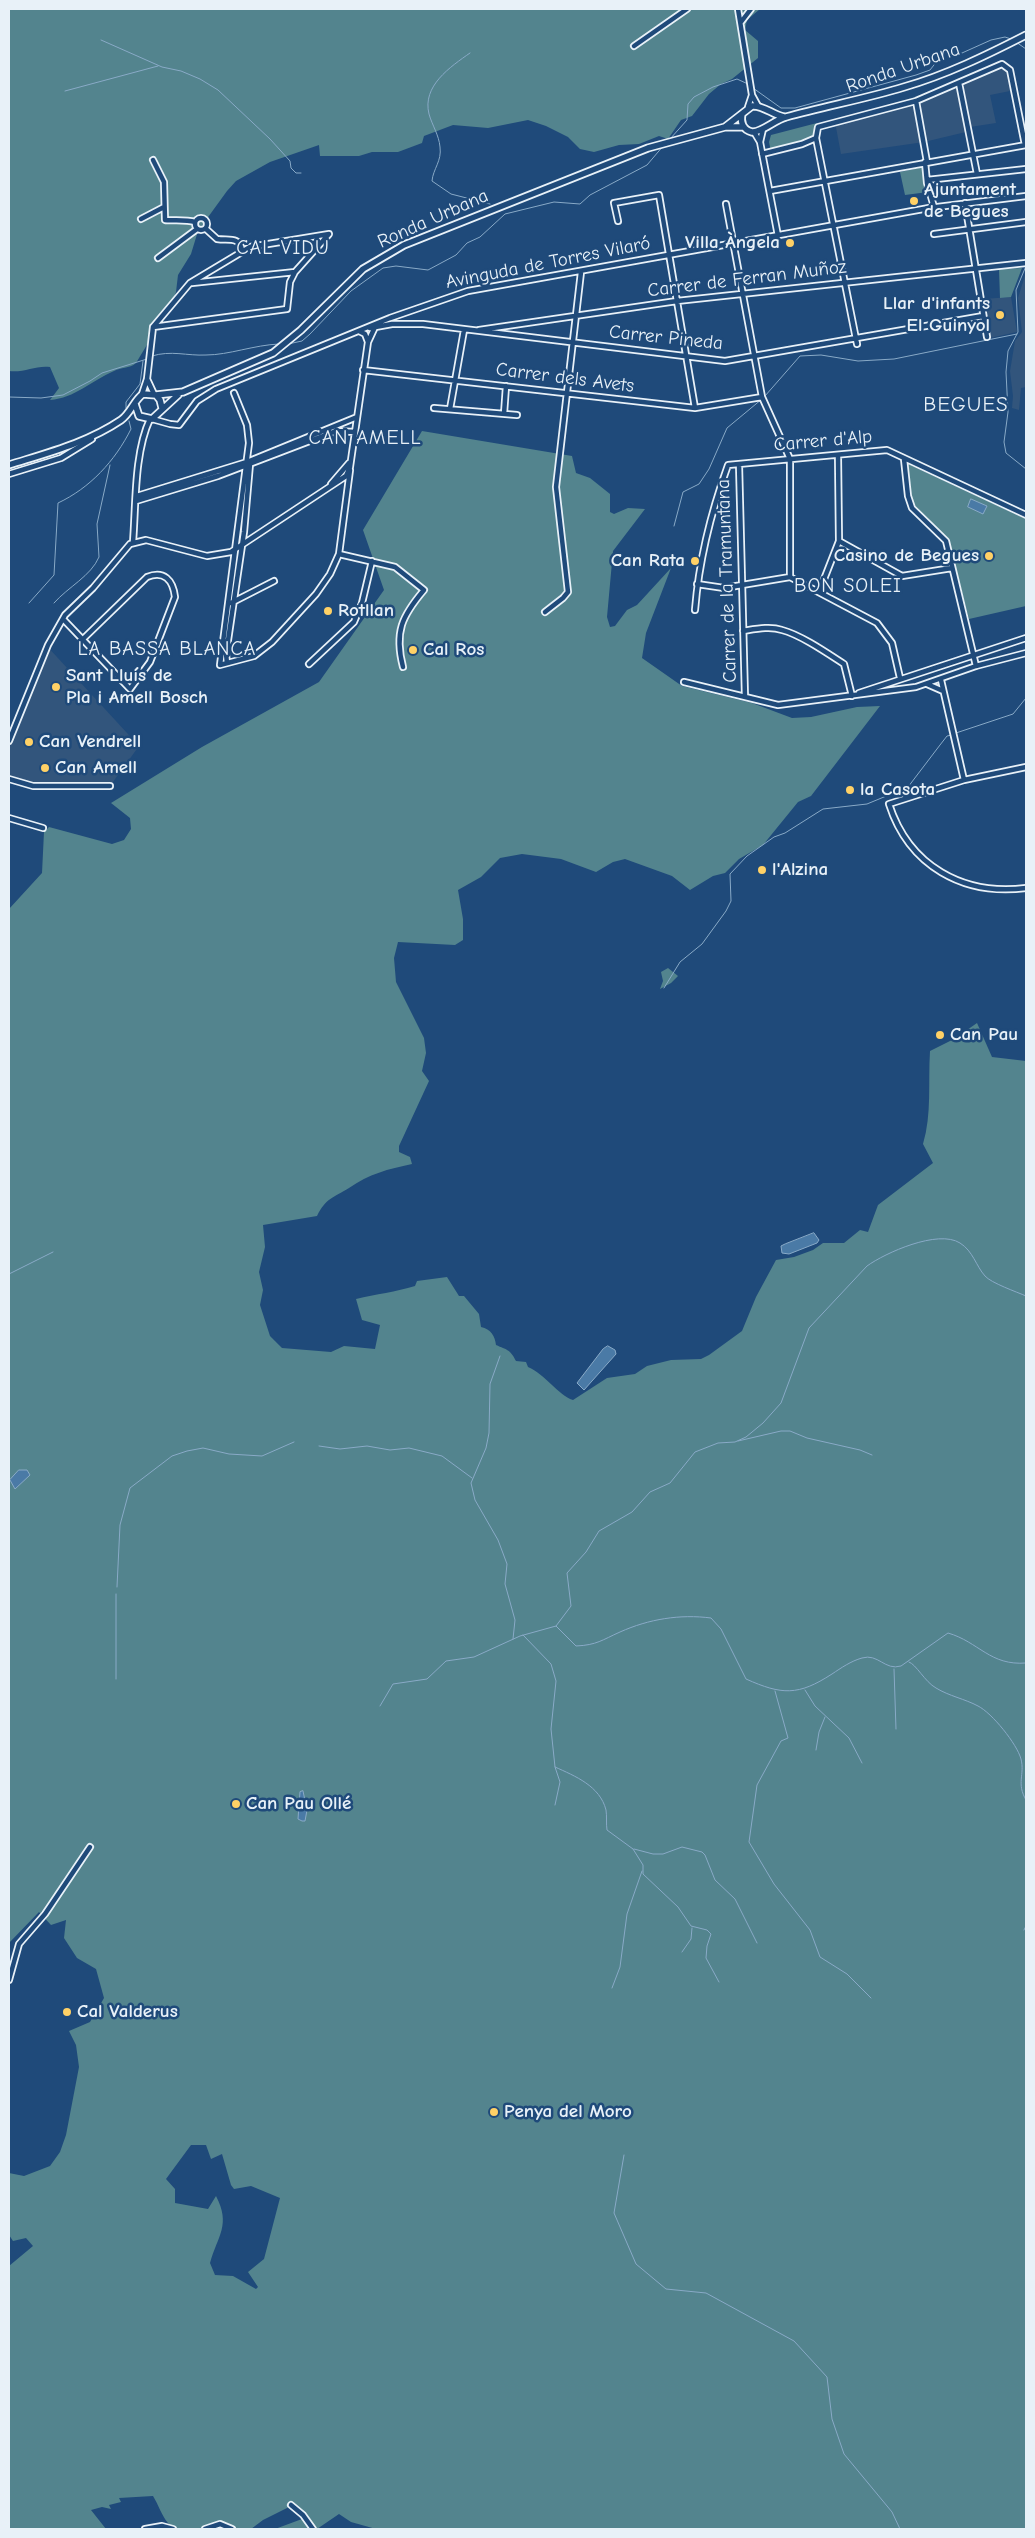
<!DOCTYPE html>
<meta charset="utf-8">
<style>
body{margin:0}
#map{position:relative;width:1035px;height:2538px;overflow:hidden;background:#1f4a7a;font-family:"Comic Neue",sans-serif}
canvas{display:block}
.frame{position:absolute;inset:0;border:10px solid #e8f1f8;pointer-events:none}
</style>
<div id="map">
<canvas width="1035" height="2538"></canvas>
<div class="frame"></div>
</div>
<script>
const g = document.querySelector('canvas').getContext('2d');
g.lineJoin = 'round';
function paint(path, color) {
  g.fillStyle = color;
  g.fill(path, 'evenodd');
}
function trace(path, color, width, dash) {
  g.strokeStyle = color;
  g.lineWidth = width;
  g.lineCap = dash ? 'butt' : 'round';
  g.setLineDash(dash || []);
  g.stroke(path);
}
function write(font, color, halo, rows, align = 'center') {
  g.font = font + ' "Comic Neue",sans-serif';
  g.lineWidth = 5;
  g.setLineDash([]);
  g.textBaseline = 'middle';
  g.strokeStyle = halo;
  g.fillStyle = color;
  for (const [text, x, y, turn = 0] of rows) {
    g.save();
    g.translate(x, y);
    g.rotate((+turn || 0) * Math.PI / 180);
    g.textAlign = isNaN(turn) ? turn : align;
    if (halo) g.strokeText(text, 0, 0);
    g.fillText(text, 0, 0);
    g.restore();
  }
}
const built = new Path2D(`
 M1002,64L1006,65L1015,90L990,95L996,123L970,127V131L924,142L841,154L835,122L916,101Z
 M1026,272V387L1021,388L1019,410L1012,408L1013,396L1010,371L1015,341L1022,332L1018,298Z
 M1011,297L1017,332L990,338L983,299Z
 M45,644L139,746L110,786H33L9,779V730Z`);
const green = new Path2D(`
 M9,9H760L747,20L745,30L758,41V58L732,79L721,84L709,94L692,116L681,120L668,139L659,136L639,144L619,145L594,152L580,149L568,137L546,126L528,120L488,128L453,125L424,136L422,143L398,152H372L359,156H320L319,145L270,162L236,181L227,191L198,231L191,254L178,275L176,292L171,305L136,363C129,369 121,367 114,371C91,381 75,398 50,400L59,388L50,367C36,365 24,373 9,371Z
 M817,123L816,138L771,152L769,142L771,135Z
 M924,167L928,192L905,195L900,172Z
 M1022,268L1011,297L1000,298L999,269Z
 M422,431L572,456L576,473L590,478L610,494V512L614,514L628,508L645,509L613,551L607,617L610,627L615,626L627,610L637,605L671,568L646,633L642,658L682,686L752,703L792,718L811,717L857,707L880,706L811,796L798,802L763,845L739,859L725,873L713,876L690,890L672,876L625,859L613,862L596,872L561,859L522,854L500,858L481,877L458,890L463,919V940L455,945L398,942L394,958L396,982L424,1038L426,1053L422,1071L429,1081L399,1146V1152L410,1157L412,1164C388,1169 369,1174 349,1188C333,1198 326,1198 317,1216L263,1225L265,1247L259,1272L263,1290L260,1305L270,1336L282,1348L331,1352L344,1346L375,1349L380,1325L362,1320L356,1299C376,1294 396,1292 415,1286L417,1281L447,1277L459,1296H464L479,1314L481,1327C491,1329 495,1336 496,1345C507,1350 510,1349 516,1361L526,1362L528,1367C545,1374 558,1395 573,1400L607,1378L635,1374L647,1366L671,1360L701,1359L709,1355L742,1331L756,1297L776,1260L794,1257L813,1250L823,1243H844L860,1230L868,1232L878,1205L933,1163L923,1144C932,1114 928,1083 930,1051L954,1039L977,1023L992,1057L1026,1061V2529H376L351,2522L339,2514L317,2529L307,2516L291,2503L289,2507L263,2520L251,2529H236C224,2516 214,2525 201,2529C192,2532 174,2530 168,2523C162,2516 158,2504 153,2496L119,2498L121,2502L109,2505L111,2509L102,2507L91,2510L106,2529H9V2266L33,2246L26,2238L13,2241L9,2235V2173L24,2176L50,2166L60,2152L66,2135L79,2067L76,2045L69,2031L90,2022L104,1998L96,1969L77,1958L64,1938L66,1920L51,1925L39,1912L9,1943V909L42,873L44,832L49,827L112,844L124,840L131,829L130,818L111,803L202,747L319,682L384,590L363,530ZM191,2145H206L211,2159L222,2154L231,2185L234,2189L251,2186L280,2198L264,2259L248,2272L258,2287L256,2289L233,2276L215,2275L210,2263C218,2235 231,2225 216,2196L208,2209L175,2203V2189L166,2179Z
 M908,464L1026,519V606L969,619L948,538L922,515L912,502Z
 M668,968L678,976L671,983L660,989L663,981L661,972Z
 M302,2519L310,2529H275Z`);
const water = new Path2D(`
 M971,499L987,506L983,514L968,507Z
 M814,1233L819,1240L817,1243L789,1254L782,1253L781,1246L785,1244Z
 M608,1346L615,1350L616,1354L584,1390L577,1383L603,1349Z
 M19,1470H27L30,1475L15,1489L10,1480Z
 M303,1791L307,1810L305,1821H302L298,1819L300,1792Z`);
const stream = new Path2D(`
 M101,40L162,67L181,71L200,79L218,90L270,139L290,161L291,168L296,173H301
 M1016,42L1026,49
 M470,53C450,67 422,86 429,114C432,125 439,135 440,147C442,161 433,169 432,181L451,194L490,204
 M753,88L781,108H795L916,75L930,70L941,56L949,52L962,53L991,40L1005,37L1011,39
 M65,91L158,66
 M670,139L687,120L688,104L694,97L713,87L737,79L748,84
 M1026,266L1016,290L1018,332L1008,351L1006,372L1008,412L1004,442L1006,453L1026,469
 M288,344L302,341L310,334L351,291L383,268L396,266L428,270L456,255L467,243L480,237L505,214L554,202L580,204L590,195L647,165L664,145
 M152,356C171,350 187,356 206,355C229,355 254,345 279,344
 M765,396L800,356L821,355L858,361L894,359L1017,334
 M9,397L41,398L63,395L90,381L102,373L147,359
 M126,408V402L140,384L143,361
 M674,526L683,492L699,484L709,469L727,428L762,399
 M29,603L54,575L58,503C90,488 115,461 131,429L129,421
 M54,603C68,587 91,576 99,557L97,524L110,465
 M956,733L1013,714L1026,698
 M664,988L680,962L702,944L726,911L731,901L730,874L747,856L774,837L785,833L823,809L867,804L908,787L940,745L947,736L952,735
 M9,1274L53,1252
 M500,1356L490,1384L489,1433L486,1448L471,1483L475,1500L498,1540L507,1564L505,1584L515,1620L513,1639
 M738,1441L781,1431H790L807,1438L860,1450L872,1455
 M319,1446L340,1449L367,1446L390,1450L409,1448L442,1456L472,1478
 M117,1587L120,1525L130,1488L172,1456L187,1451L203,1448L229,1454L262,1456L294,1442
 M556,1626L571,1606L567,1573L586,1552L599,1531L632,1512L650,1492L670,1483L695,1452L718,1443L735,1442L746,1437L763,1423L781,1403L809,1328L867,1266C885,1253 938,1229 960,1243C973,1251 976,1266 985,1276C991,1283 1017,1292 1026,1296
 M523,1635L551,1664L556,1681L551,1729L555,1767C575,1776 600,1786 606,1810C607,1816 606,1824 607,1830L633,1849L643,1865V1874L678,1907L691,1926L707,1930L711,1934L707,1946L706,1958L719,1982
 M909,1662C916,1664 925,1682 936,1688C949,1696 965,1699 978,1706C992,1713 1017,1744 1021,1759C1025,1775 1016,1783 1026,1800
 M894,1669L896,1729
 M116,1679V1594
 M805,1690L815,1706L849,1738L862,1763
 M775,1691L788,1738L781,1741L757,1785L749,1842L774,1884L810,1930L820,1957L847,1974L871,1998
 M380,1706L393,1684L427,1679L446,1661L474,1657L520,1636L556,1626L576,1646C597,1645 602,1640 620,1632C649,1619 680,1614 711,1618L721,1629L746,1679C782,1695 798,1696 832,1674C841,1668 851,1661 862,1658C878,1653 885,1671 901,1666L948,1633C979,1642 990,1666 1026,1663
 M816,1750L819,1732L825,1717
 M555,1767L560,1782L555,1805
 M634,1849L653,1854H663L682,1847L702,1852L705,1855L715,1880L735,1899L757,1943
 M1024,1930L1026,1926
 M682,1952L691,1939L692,1928
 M612,1988L620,1967L627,1914L642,1871
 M624,2155L614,2213L636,2264L666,2289L706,2293L794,2341L827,2377L832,2419L844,2454L892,2512L900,2529`);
const minor = new Path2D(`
 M738,9L752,95L758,106
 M741,22L751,9
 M634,46L687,9
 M959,83L977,174
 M916,101L927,162
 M748,107L752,95
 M754,132L760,142L778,236
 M760,142L763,129
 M762,154L802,144L816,138
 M153,160L164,182L165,220C170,221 185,219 195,222
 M925,162L927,183L934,207
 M927,180L1026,169
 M770,191L1026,145
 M965,203L987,337
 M726,204L762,397L790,459V577
 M195 224a6 6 0 1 1 12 0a6 6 0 1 1-12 0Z
 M141,219L164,207
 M618,221L614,203L659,195L695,408
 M206,229L217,239C228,241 239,236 242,250
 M934,234L1026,222
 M158,258L197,229
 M192,283L295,272
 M370,328L392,324H423L725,361L983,316
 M479,330L677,301L1026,263
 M368,342L375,327
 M857,344L816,138L818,127L916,101L1002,64L1010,70L1025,145
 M363,370L695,408L762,397
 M147,379L154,394
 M234,393L247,425L249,443L220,665L254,656L272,642L316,594L330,574L339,554L350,470
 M142,394L147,379L153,327L190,283L250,247L329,234L295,272L290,282L287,309L153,327
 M434,408L517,415
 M450,409L464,330
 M504,414L506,386
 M152,419L170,424L179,425L197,401L216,389L390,318L468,291L929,208L1026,196
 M904,459L908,496L912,508L946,541L976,666
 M739,464L745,697
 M9,474L61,458L92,439
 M331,484L349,463
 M137,496L247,462L357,417
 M136,501L218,476L336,431L355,432
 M839,541L902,576L952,568
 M133,542C136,505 134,453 150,419
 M339,554L395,567L424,590C402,616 394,632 403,667
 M697,584L724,588L790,577L877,623L892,643L900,678
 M819,592L839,541L838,455
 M231,603L274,581
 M695,610C699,560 711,512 728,465L887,450L1026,515
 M545,612L563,598L568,592L556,487L581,272
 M63,619L130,689L150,662L175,597C173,580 164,570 147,577L82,640
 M743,631C756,629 770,626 782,630C801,635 827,653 844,664L852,696
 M227,663L226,654L244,532L250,464
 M309,664L354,622L362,603L372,561
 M941,680L964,780
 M684,682L778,705L916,687L976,666L1026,653
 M927,684L943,691
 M859,693L1026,638
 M9,741L48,645L65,615L93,588L130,544L146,540L207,556L231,552L346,476L350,467L368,342L365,334L359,331
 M1026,767L964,780L889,804C909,866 963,896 1026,888
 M9,779L33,786H110
 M9,818L43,828
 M9,1980L19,1944L45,1914L90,1847
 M291,2505L303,2515L313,2529
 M145,2529L162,2526L173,2529
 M205,2529L220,2524L232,2529`);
const major = new Path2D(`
 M742,114C740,122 743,130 752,132C761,133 776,119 786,117C825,106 865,99 904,87C946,75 987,55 1026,35
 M725,127L752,106C763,105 773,115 784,117
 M156,395L183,392L273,353L301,330L363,269L404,245L648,148L725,127H744
 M135,404L139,416L152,419L178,395
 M9,465C47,453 87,443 121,420C131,413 134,400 143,394L156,395L160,400L162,408`);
const markers = [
 [914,201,5,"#ffd166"],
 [790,243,5,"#ffd166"],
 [1000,315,5,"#ffd166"],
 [989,556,5,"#ffd166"],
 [695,561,5,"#ffd166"],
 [328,611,5,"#ffd166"],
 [413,650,5,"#ffd166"],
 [56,687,5,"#ffd166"],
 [29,742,5,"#ffd166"],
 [45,768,5,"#ffd166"],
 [850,790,5,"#ffd166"],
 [762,870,5,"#ffd166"],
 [940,1035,5,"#ffd166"],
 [236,1804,5,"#ffd166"],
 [67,2012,5,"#ffd166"],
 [494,2112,5,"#ffd166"]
];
const streetNames = [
 ["Ronda Urbana",903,68,-19],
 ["Ronda Urbana",433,219,-24],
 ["Avinguda de Torres Vilaró",548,263,-11],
 ["Carrer de Ferran Muñoz",747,279,-7],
 ["Carrer Pineda",666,338,6],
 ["Carrer dels Avets",565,378,7],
 ["Carrer d'Alp",823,441,-5],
 ["Carrer de la Tramuntana",727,581,-92]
];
const poiNames = [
 ["Ajuntament",924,190],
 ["de Begues",924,212],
 ["Villa Àngela",780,243,"right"],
 ["Llar d'infants",990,304,"right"],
 ["El Guinyol",990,326,"right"],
 ["Casino de Begues",979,556,"right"],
 ["Can Rata",685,561,"right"],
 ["Rotllan",338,611],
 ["Cal Ros",423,650],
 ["Sant Lluís de",66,676],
 ["Pla i Amell Bosch",66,698],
 ["Can Vendrell",39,742],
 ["Can Amell",55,768],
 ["la Casota",860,790],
 ["l'Alzina",772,870],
 ["Can Pau",950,1035],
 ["Can Pau Ollé",246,1804],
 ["Cal Valderus",77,2012],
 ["Penya del Moro",504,2112]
];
const neighbourhoodNames = [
 ["CAL VIDU",283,248],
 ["CAN AMELL",365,438],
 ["BON SOLEI",848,586],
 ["LA BASSA BLANCA",167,649]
];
const quarterNames = [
 ["BEGUES",966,405]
];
paint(built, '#32557c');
paint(green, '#53848e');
paint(water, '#4a7aa6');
trace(water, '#89aac7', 1);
trace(stream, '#89aac7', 1);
trace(minor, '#e8f1f8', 8);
trace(major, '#e8f1f8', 9);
trace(minor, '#1f4a7a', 4.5);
trace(major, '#1f4a7a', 5.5);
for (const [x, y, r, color] of markers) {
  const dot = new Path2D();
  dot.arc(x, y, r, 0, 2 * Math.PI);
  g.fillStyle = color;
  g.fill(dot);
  trace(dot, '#1f4a7a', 2);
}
write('19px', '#e8f1f8', '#1f4a7a', streetNames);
write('bold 19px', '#e8f1f8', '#1f4a7a', poiNames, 'left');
g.letterSpacing = '1px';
write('20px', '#e8f1f8', '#1f4a7a', neighbourhoodNames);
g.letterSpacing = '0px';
g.letterSpacing = '1px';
write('21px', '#e8f1f8', '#1f4a7a', quarterNames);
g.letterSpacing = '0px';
</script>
